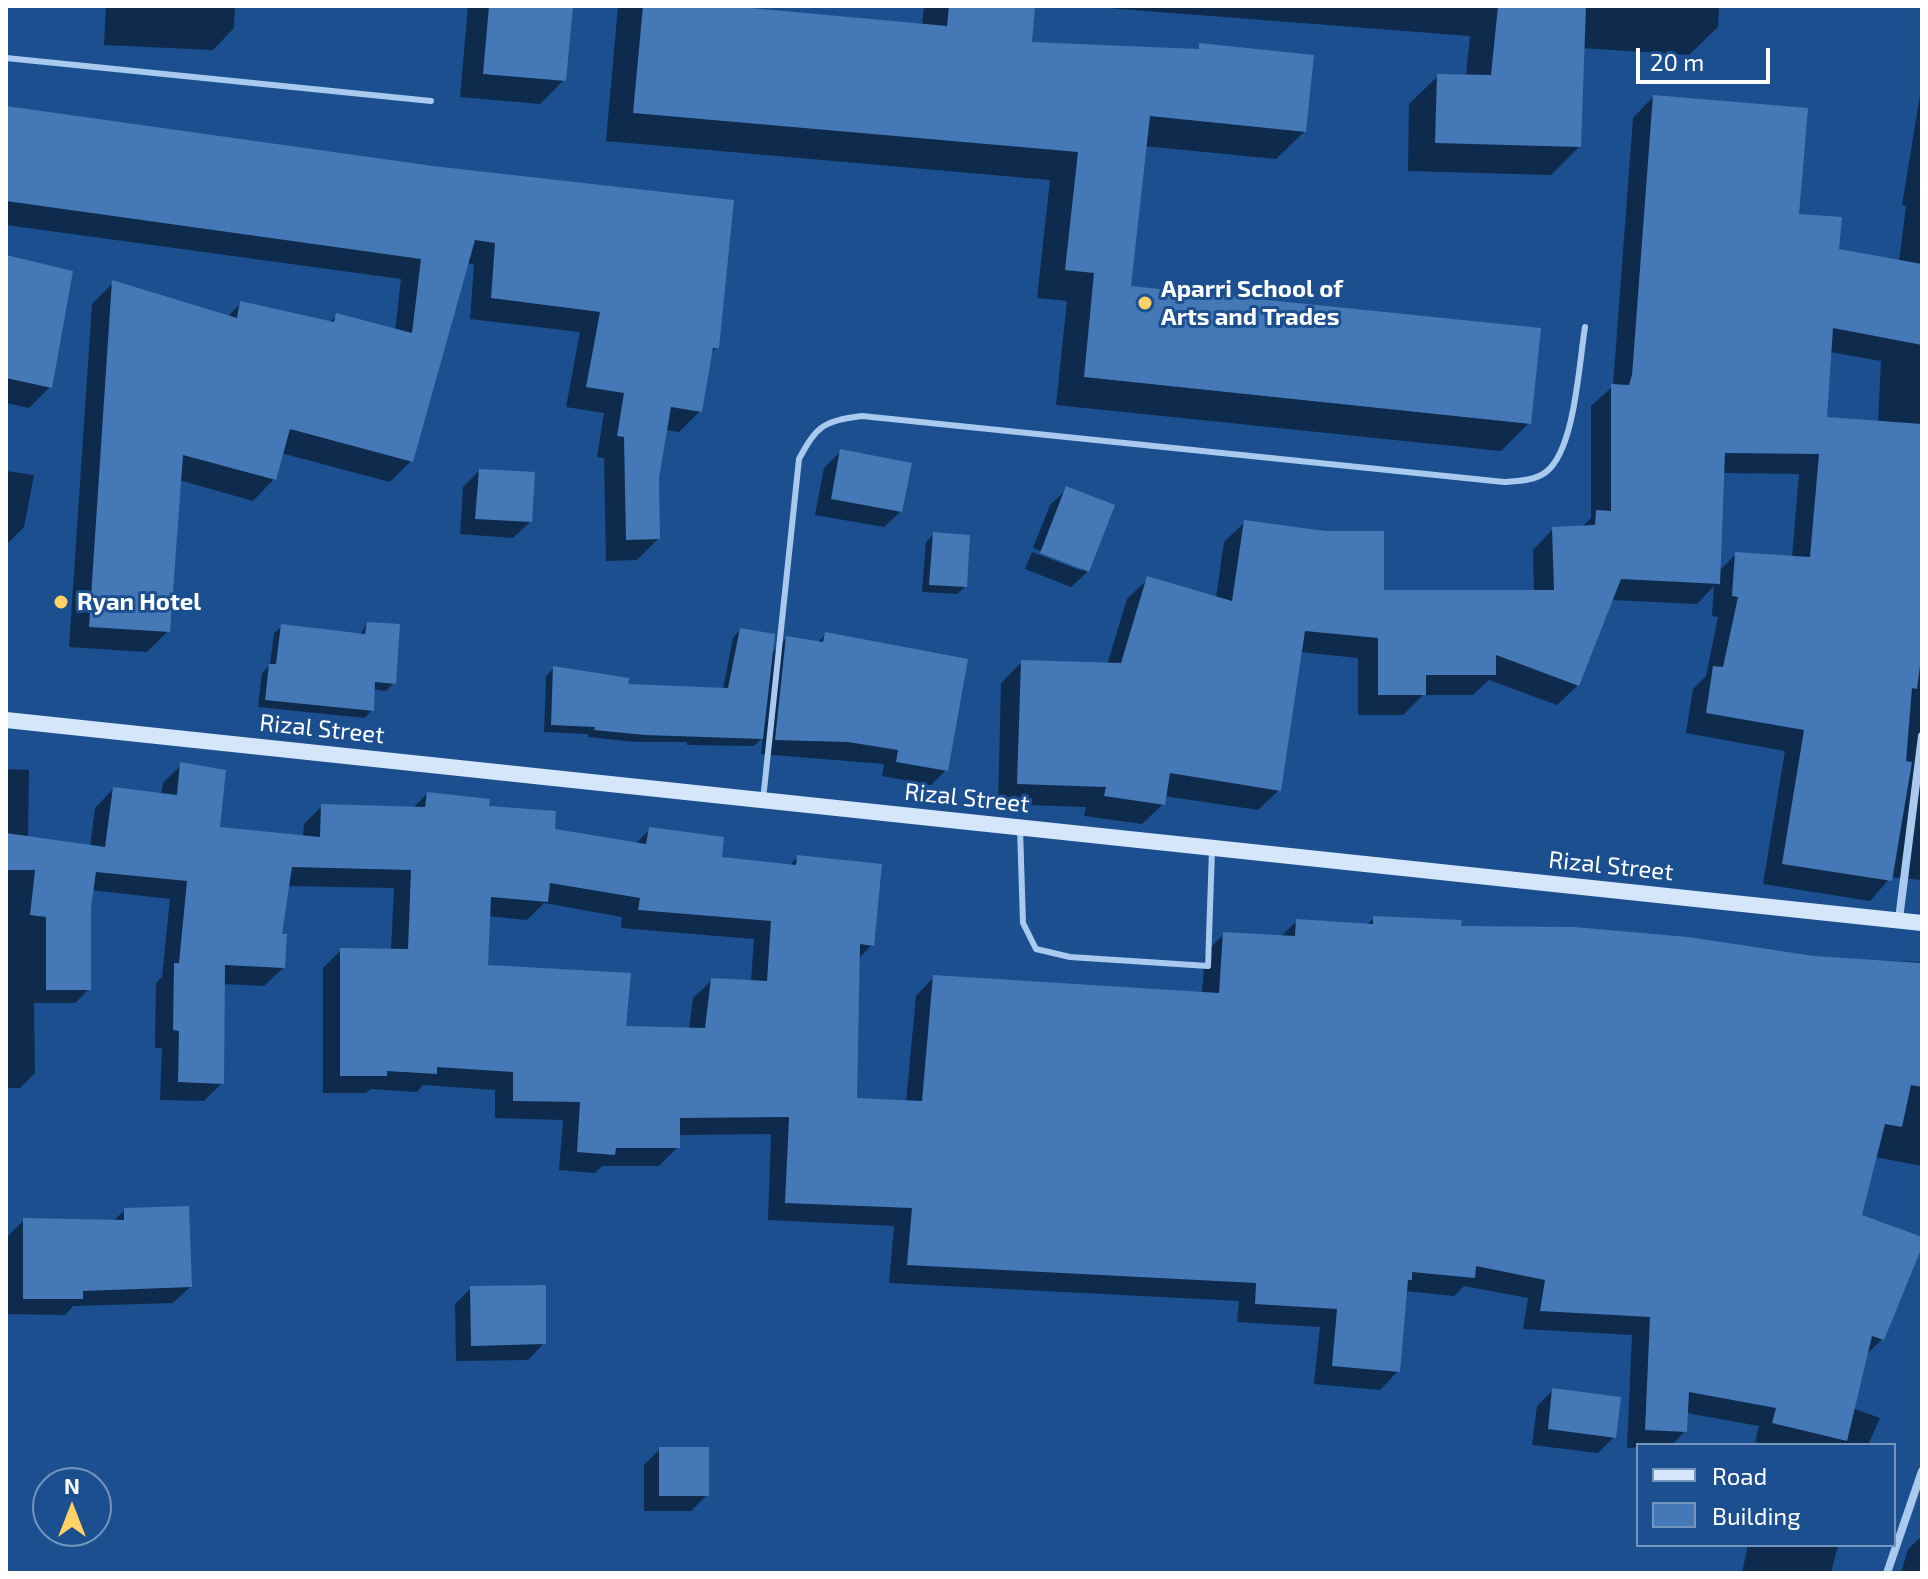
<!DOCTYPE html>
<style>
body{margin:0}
#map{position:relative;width:1928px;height:1579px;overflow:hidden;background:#1b4f8f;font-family:"Exo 2",sans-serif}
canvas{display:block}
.frame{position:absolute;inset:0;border:8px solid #fff;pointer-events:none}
.legend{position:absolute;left:1636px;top:1443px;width:260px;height:104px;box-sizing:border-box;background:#1b4f8f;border:2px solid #7695bc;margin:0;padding:10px 14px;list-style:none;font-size:24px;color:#fff}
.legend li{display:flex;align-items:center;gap:16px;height:40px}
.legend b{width:40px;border:2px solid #7695bc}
.north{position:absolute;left:32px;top:1467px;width:80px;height:80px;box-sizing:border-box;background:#1b4f8f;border:2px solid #7695bc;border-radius:50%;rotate:0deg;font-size:22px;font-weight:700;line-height:32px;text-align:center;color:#fff}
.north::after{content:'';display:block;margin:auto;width:28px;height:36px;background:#ffd166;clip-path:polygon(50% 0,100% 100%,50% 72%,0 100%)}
.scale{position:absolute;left:1636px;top:48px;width:134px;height:36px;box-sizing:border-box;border:4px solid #fff;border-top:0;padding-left:10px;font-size:24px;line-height:28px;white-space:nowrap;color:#fff;-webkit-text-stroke:6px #1b4f8f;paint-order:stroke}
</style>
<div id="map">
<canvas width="1928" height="1579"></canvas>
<div class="frame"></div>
<ul class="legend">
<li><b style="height:10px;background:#d6e6fa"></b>Road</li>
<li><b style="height:22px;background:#4478b7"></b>Building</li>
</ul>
<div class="north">N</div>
<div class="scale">20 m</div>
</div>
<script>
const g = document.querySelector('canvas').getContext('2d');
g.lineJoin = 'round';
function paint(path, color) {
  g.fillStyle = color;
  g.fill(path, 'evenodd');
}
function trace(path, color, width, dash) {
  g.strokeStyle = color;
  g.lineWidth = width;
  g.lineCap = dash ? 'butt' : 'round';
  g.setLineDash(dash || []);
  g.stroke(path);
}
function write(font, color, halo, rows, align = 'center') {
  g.font = font + ' "Exo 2",sans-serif';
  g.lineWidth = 6;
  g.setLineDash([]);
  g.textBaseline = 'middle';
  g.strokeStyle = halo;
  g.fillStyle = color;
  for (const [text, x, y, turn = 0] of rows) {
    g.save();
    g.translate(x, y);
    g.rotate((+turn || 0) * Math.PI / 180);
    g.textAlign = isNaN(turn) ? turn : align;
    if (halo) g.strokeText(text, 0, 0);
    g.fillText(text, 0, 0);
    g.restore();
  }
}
const shadow = new Path2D(`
 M106,6H235L234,28L213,50L104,45Z
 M468,6H571L564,80L540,104L460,97Z
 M618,6H723L922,25L924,6H1033L1030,44L1305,131L1276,159L1144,146L1128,288L1529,423L1501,451L1056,405L1067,301L1037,298L1050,180L606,141Z
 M1082,6H1719L1718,27L1689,55L1582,48L1579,147L1551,175L1408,171L1409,104L1438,76H1466L1470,36Z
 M1922,83V880L1891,877L1870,901L1763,884L1785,751L1686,733L1693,689L1706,676L1718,617L1712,616L1714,586L1697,604L1611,600L1578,685L1557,705L1489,680L1473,695H1423L1403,715H1358V658L1300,652L1279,790L1258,810L1164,796L1163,804L1142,824L1084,816L1086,807L998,804L1001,683L1022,662L1107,665L1127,599L1148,579L1216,598L1224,542L1245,522L1382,592H1534L1533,550L1553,529L1581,528L1591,518V406L1613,386L1633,118L1653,97L1837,251L1899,262L1906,206L1902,205ZM1830,352L1881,361L1878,423L1825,418ZM1722,473L1799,474L1792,558L1736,554L1718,572Z
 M6,108L432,168L717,347L710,354L700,411L679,432L665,430L657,478L658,539L637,560L606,561L604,458L597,457L604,413L566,407L580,332L470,319L474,264L466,263L411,461L390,482L281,453L274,479L253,501L179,480L168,631L147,652L69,647L92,304L113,283L227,317L241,303L329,323L337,315L395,331L401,279L6,225Z
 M6,257L50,387L29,408L6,403Z
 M840,452L901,511L884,527L815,515L824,468Z
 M6,471L34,475L24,527L8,543Z
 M479,471L530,522L513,538L460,534L463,487Z
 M1067,489L1088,571L1071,587L1025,569L1032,552L1082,571V567L1033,548L1050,505Z
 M934,534L965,587L957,594L922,592L926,542Z
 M367,624L394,683L386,691L373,689L372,710L365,718L258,707L262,673L270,665L274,633L282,626L359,636Z
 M740,630L770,655L787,638L817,643L826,634L946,770L931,785L882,776L884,764L761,754L763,737L754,746L687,745V742H636L588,737V734L544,732L546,676L554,668L626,686L723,689L733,638Z
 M181,765L218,829L303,837L304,824L322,806L412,809L427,794L487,807L552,830L635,844L649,830L719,858L789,866L798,857L872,945L858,959L855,1100L906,1102L916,996L934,977L1202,994L1205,953L1224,934L1280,937L1297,921L1367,925L1374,918L1813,958L1922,962V1166L1875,1157L1860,1217L1922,1240L1882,1339L1865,1356L1852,1408L1880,1418L1868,1445H1769L1755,1442L1759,1426L1686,1413L1685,1431L1672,1445L1627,1448L1632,1335L1523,1329L1528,1298L1464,1286L1454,1296L1405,1291L1398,1371L1380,1390L1314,1384L1320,1327L1237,1322L1239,1301L889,1283L894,1226L768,1220L771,1134L678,1135V1147L659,1166H602L595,1173L559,1170L563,1120L495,1118V1090L423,1085L417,1092L371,1089L366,1093H323V968L341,950L391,951L394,888L287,886L280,935L283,968L264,986L223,984L222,1083L204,1101L160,1100L162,1048H155L156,983L162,977L170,899L91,890L89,989L75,1003H34L35,1073L20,1088H6V769L29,770L28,838L90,847L95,808L113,789L161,795L163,783ZM544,903L622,917L621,928L754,939L751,982L712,980L693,998L689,1030L623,1028L486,967L488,916L527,920Z
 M125,1210L190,1287L173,1303L73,1306L65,1315L7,1314L8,1236L24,1220L112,1222Z
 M471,1288L544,1343L528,1360L456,1361L455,1304Z
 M1553,1390L1614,1437L1598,1453L1532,1445L1537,1406Z
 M660,1449L707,1495L691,1511H644V1465Z
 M1922,1536V1573H1901L1908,1549Z
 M1748,1545H1838L1831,1573H1742Z`);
const building = new Path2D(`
 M489,6H573L566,81L483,74Z
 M643,6H729L947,26L949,6H1035L1032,42L1199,49V43L1314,55L1306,132L1150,116L1131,286L1541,328L1531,424L1084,377L1094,273L1065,270L1078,152L633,113Z
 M1498,6H1586L1581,147L1435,143L1437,74L1491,75Z
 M1653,95L1808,108L1799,214L1842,217L1839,249L1922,264V345L1833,328L1827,417L1922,424V650L1917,689L1912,688L1906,761L1912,762L1892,881L1782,864L1804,730L1706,713L1713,666L1723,667L1738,597L1732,596L1735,552L1810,557L1819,454L1725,453L1720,584L1621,579L1579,686L1496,655V675H1426V695H1378V638L1305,631L1281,791L1170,773L1165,805L1104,796L1106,787L1017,784L1021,660L1121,663L1147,576L1232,601L1244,520L1325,531H1384V590H1554L1552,527L1595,525L1596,510L1611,511V384L1629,385L1632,375Z
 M6,106L433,166L734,200L719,348H713L702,412L671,407L659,478L660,539L626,540L624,437L617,436L624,393L586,387L600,312L491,298L495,243L475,240L413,462L290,429L276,480L183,455L170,632L89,627L112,280L237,318L240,301L334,322L336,313L412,333L421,259L6,201Z
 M6,255L73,271L52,388L6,378Z
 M840,449L912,463L902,512L831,499Z
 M479,469L535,472L532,522L475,519Z
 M1066,486L1115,505L1089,572L1040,553Z
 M933,532L970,535L967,587L929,585Z
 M367,622L400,624L396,684L375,682L374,711L265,700L269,664H276L281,624L365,634Z
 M740,628L775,634L763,739L645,735L594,730L595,727L551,725L553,666L629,678L628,684L728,688Z
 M825,632L968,659L948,771L896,762L898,750L848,742L775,740L786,636L823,642Z
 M180,762L226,770L220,827L320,837L321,804L425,807L427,792L490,799L489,806L556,811L555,829L646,844L649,827L724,837L722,857L796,865L797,855L882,864L874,946L860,944L857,1098L922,1101L933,975L1219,993L1223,932L1295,936L1296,919L1373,924V916L1462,920L1461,926L1574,927L1688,937L1814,956L1922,963V1087L1911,1085L1902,1127L1885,1124L1862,1215L1922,1237V1247L1884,1340L1872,1336L1847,1441L1772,1423L1776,1408L1689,1392L1687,1432L1645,1430L1650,1317L1540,1311L1545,1280L1476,1266L1475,1278L1412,1272V1280H1408L1400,1372L1332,1366L1337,1309L1255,1304L1256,1283L907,1265L912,1208L785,1203L789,1117L680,1118V1148H616L615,1155L577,1152L580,1102L513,1101V1072L437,1067V1074L387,1071V1076H340V948L408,949L411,870L292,867L282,934H287L285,968L225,965L224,1084L178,1082L179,1031L173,1030L174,963H179L187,881L96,872L91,907V990H46V917L30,915L35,870H6V833L105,847L113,787L177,795ZM550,883L640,898L638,910L771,921L767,981L711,978L705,1028L626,1026L631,973L488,965L491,897L548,902Z
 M189,1206L192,1287L83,1291V1299H23V1218L124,1220V1208Z
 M546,1285V1344L471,1346L470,1286Z
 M1552,1388L1621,1397L1616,1438L1548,1429Z
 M659,1447H709V1496H659Z`);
const lane = new Path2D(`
 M6,58L431,101
 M763,800L799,459C817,425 824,421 862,416L1504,482C1518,481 1534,481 1546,472C1575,450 1579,363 1585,327
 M1020,828L1023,923L1036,949L1070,957L1208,966L1212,850`);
const street = new Path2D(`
 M1899,919L1922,736
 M1887,1573L1922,1471`);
const secondary = new Path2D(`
 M6,720L1922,923`);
const markers = [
 [1145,303,8,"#ffd166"],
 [61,602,8,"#ffd166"]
];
const poiNames = [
 ["Aparri School of",1161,289],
 ["Arts and Trades",1161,317],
 ["Ryan Hotel",77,602]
];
const streetNames = [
 ["Rizal Street",322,729,6],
 ["Rizal Street",967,798,6],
 ["Rizal Street",1611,866,6]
];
paint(shadow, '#0007');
paint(building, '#4478b7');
trace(lane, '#a9c9ee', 6);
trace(street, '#a9c9ee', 8);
trace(secondary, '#d6e6fa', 16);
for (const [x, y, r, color] of markers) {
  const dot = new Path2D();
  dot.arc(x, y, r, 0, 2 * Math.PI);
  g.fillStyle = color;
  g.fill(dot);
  trace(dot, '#1b4f8f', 3);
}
write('bold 24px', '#fff', '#1b4f8f', poiNames, 'left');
write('24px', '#fff', '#1b4f8f', streetNames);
</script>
